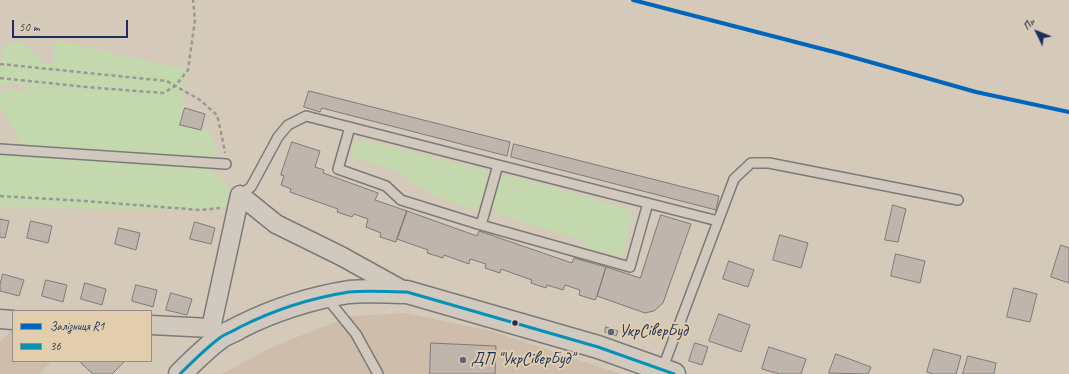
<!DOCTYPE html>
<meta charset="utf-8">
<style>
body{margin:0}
#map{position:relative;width:1069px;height:374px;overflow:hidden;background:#d5cab9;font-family:Caveat,sans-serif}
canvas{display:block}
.legend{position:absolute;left:12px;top:310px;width:140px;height:52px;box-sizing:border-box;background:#e2cdac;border:1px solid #928e8d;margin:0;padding:5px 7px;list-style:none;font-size:12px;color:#1b2f5e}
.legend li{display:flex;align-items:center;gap:8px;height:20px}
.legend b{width:20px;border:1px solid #928e8d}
.north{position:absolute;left:1017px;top:12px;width:40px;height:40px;-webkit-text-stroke:3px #e2cdac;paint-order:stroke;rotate:313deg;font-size:11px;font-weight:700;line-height:16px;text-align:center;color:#1b2f5e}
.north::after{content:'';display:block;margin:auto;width:14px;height:18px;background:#1b2f5e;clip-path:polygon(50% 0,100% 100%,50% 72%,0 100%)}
.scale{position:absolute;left:12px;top:20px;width:116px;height:18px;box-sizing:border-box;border:2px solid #1b2f5e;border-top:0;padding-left:5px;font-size:12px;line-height:14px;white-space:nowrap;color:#1b2f5e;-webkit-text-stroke:3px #e2cdac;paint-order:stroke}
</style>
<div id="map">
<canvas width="1069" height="374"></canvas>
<ul class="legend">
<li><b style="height:5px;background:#0065bd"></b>Залізниця R1</li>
<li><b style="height:5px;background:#0591b8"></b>36</li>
</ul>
<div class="north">Пн</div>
<div class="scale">50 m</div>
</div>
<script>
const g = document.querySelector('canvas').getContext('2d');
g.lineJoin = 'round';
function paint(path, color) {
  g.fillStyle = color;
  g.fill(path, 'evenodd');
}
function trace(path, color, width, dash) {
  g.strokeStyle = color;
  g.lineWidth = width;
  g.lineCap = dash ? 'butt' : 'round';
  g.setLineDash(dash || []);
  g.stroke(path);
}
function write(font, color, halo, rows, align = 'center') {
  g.font = font + ' Caveat,sans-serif';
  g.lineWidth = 4;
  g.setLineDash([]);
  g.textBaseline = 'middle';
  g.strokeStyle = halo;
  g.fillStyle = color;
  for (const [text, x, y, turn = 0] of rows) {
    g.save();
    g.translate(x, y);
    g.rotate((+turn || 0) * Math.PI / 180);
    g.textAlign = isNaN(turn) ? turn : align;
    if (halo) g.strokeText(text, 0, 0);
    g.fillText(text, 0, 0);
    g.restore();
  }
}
const built = new Path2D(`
 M406,313L492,331L621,374H222L274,346L351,316Z
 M13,329V361H52L39,374H0V342Z`);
const green = new Path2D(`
 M55,40L188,70L183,90L185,108L180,125L211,132L216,154L208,163L207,168L231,189L225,208L200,210L86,209L0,206V147L2,143H8L17,147L22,146C13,133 10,117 0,106V95L2,91L9,89L24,91L28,88C16,82 13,81 0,86V61L4,58L1,48L9,44L22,42L45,64L53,63Z
 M364,140L487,171L490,177L479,207L473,209L429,194L426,189L412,185L411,180L403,177L401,172L357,159L352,154V147L356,141Z
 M507,175L631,210L632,217L623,252L617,256L587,248L583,240L496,214L492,204L500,179Z`);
const building = new Path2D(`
 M309,91L510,142L507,156L322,108L320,112L304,107Z
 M185,108L205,114L201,130L180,125Z
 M292,142L320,151L315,167L324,170L323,173L378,193L375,200L407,211L396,242L380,237L381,233L366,227L368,219L354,214L352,217L337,212L338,209L290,192L291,189L281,185L284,176L281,175Z
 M514,144L719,196L716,210L511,157Z
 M893,205L906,209L898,242L885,240Z
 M407,211L477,236L479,231L572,263L574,258L606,267L597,296L595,300L579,295L580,290L565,285L563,290L547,285L546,288L531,283L532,280L501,269L500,273L485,268L486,264L470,259L469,264L444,255L443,258L427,253L428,250L397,239Z
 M661,215L691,224L663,303L654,311L645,313L597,296L606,267L640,278Z
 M0,219L9,221L5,238L0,237Z
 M31,221L52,226L48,243L27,238Z
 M195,222L215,228L211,244L190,239Z
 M119,228L140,233L136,250L115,244Z
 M780,235L808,243L801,268L773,260Z
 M1061,245L1069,248V283L1051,277Z
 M896,254L925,261L920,283L891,276Z
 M729,261L754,270L748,287L723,279Z
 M3,274L24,280L19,296L0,291V285Z
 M46,280L67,285L63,302L42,296Z
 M85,283L106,289L102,305L81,299Z
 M136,285L157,290L153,307L132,301Z
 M1014,288L1037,294L1030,322L1007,317Z
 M171,293L192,299L187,315L166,310Z
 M719,314L750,325L741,352L709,341Z
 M606,327L618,331L616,336L605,332Z
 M431,343L496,346L495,374H430Z
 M695,343L708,347L702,365L689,361Z
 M769,347L806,359L801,374H780L762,369Z
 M934,349L961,356L956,374H933L927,372Z
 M836,354L871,367L868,374L829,373Z
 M968,356L996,363L994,374H963Z
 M83,361H125L112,374H93L81,363Z`);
const path = new Path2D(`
 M0,64L167,81L200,100L217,115L222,137L225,153
 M0,78L86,87L163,93L175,86L188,70L195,20L193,0
 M0,196L85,201L200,210L220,208`);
const service = new Path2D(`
 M350,127L338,169L386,186L401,200L481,225L630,267L648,203
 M0,149L226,164
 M240,195L251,187L278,137L288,125L306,116L718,221
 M481,225L498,165
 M326,297L356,334L378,374
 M662,370L734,179L751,163H769L958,200`);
const minor = new Path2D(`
 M0,319L13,320
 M151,325L211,328L220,335
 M211,328L240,195L276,224L341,256L406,292`);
const tertiary = new Path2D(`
 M180,374C193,361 206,348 221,337C227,333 234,331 240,327C274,310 311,298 349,292C368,290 388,292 407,292L598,347L674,374`);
const bus1 = new Path2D(`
 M180,374C193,361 206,348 221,337C227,333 234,331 240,327C274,310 311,298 349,292C368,290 388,292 407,292L598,347L674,374`);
const rail1 = new Path2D(`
 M633,0L838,53L976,92L1069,112`);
const markers = [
 [515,323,3.5,"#1b2f5e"],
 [611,332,4,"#5c657e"],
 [463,360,4,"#5c657e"]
];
const poiNames = [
 ["УкрСіверБуд",619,332],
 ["ДП \"УкрСіверБуд\"",471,360]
];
paint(built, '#cebdaa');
paint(green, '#c4d8ad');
paint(building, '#c0b5ad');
trace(building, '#7b7a7b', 1);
trace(service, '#7b7a7b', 12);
trace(minor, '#7b7a7b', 21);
trace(tertiary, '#7b7a7b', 25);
trace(path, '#9a9895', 2.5, [4, 3]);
trace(service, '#d1c9bd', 9);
trace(minor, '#d1c9bd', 18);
trace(tertiary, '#d1c9bd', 22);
trace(bus1, '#0591b8', 3);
trace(rail1, '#0065bd', 4);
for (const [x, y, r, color] of markers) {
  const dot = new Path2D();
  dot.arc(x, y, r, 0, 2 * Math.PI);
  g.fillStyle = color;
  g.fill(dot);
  trace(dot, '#e2cdac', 1.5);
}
write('17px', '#1b2f5e', '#e2cdac', poiNames, 'left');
</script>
